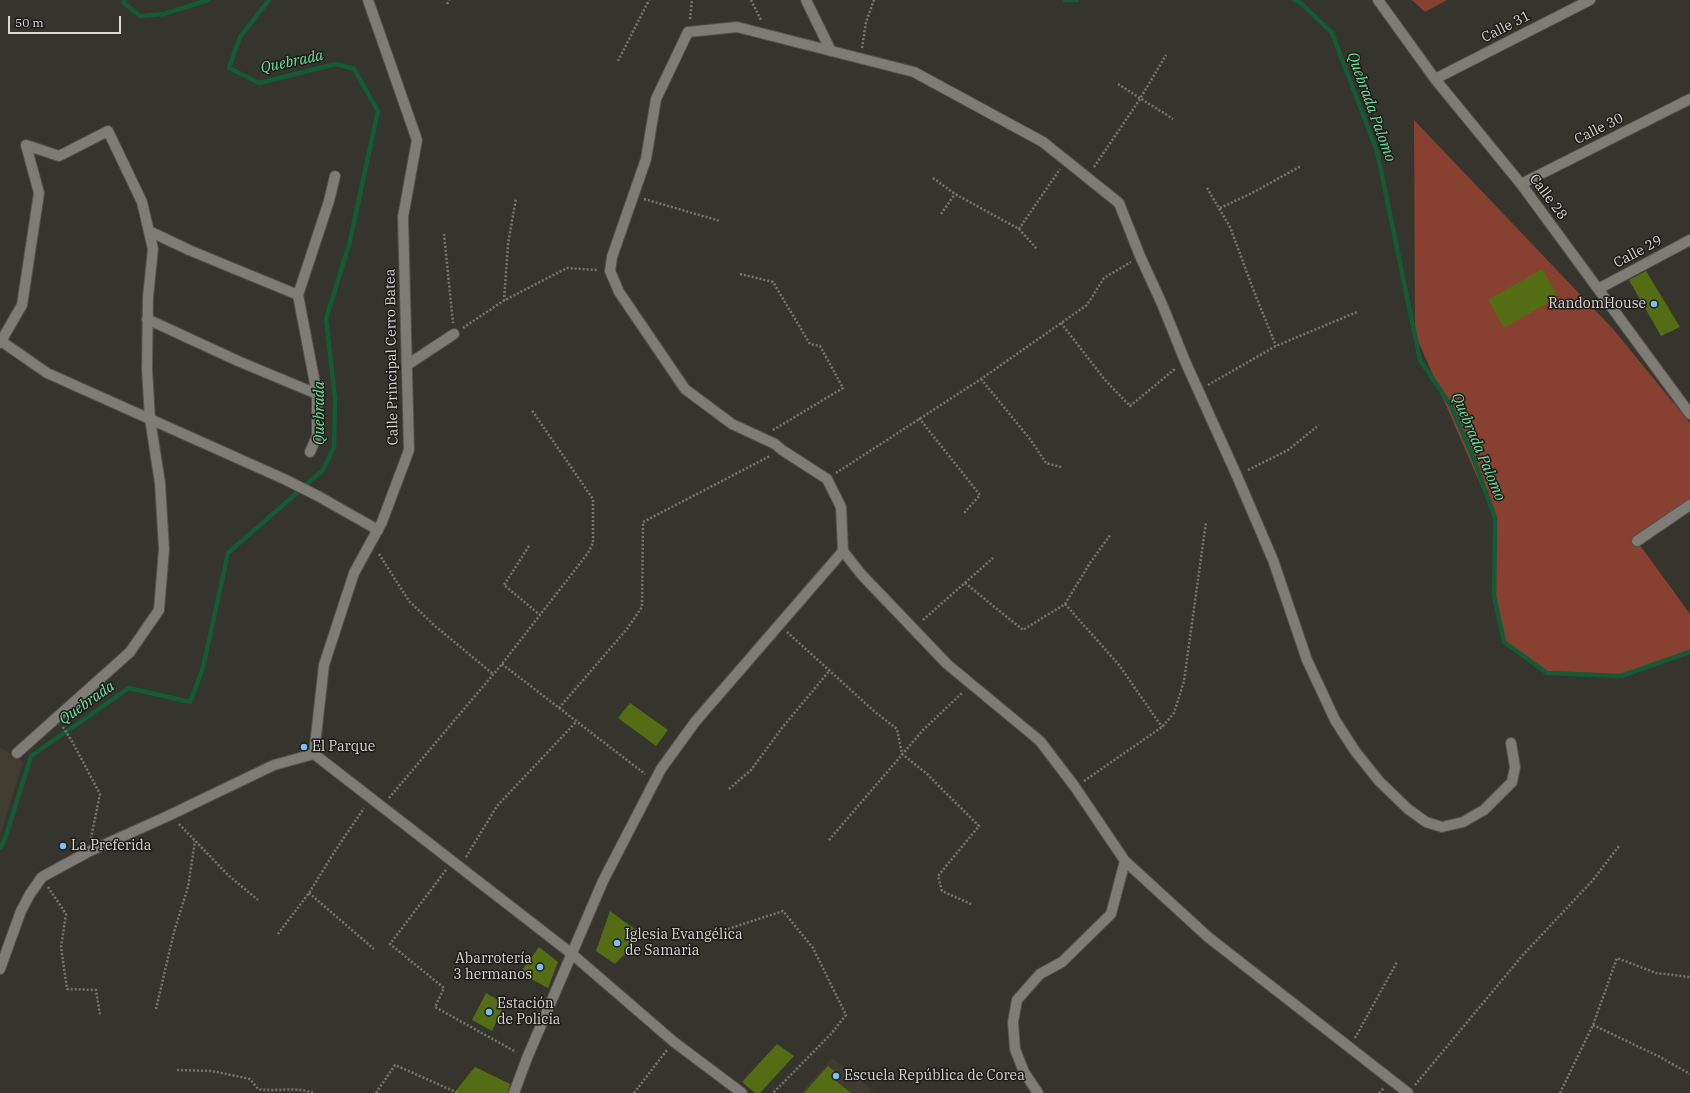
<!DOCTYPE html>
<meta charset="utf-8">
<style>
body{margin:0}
#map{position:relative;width:1690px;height:1093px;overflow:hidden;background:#35342d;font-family:"IBM Plex Serif",serif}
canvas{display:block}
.scale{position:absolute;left:8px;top:16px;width:113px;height:18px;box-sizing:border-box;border:2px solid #d9d8d4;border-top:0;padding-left:5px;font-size:12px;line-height:14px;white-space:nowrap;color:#d9d8d4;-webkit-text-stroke:3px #1c1b18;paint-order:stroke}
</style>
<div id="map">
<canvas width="1690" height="1093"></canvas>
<div class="scale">50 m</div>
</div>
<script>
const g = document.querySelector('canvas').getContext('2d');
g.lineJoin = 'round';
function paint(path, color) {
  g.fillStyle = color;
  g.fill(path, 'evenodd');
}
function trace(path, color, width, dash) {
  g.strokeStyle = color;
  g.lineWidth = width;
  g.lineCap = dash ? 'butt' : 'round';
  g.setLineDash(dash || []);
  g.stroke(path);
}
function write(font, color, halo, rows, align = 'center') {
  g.font = font + ' "IBM Plex Serif",serif';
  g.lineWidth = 3;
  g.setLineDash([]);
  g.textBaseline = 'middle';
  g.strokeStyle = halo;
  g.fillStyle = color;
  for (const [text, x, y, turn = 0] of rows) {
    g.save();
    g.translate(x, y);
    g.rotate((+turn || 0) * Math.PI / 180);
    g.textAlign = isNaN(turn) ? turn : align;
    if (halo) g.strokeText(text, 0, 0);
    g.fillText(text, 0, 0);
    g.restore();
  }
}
const built = new Path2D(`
 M0,747L23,762L0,836Z
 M832,1058L876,1093H801Z`);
const green = new Path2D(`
 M1412,0H1447L1425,12Z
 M1414,120L1613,329L1690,423V505L1637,541L1690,614V652L1621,676L1547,673L1504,642L1494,596L1495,518L1415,334Z`);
const stream = new Path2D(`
 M124,0V3L140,16L164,14L208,0
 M1065,0H1077
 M1294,0L1301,3L1332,33L1377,151L1420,360L1451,406L1475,462L1495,518L1494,596L1504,642L1547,673L1621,676L1690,652
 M0,848L5,839L31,756L129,688L190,702L203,668L228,553L323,470L334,447L335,398L326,319L349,245L378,111L354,69L336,64L259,83L229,68L240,37L269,0`);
const building = new Path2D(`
 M1542,269L1558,297L1504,328L1488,300Z
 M1646,271L1680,327L1661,336L1629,280Z
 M630,703L668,730L656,746L618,718Z
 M610,911L643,935L615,964L596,951Z
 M539,947L558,962L548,988L520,973Z
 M486,993L505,1004L492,1031L472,1020Z
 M777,1044L794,1056L760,1093H755L742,1082Z
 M828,1066L840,1076L836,1081L851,1093H804Z
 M475,1067L510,1084L508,1093H454Z`);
const path = new Path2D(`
 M751,0L761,20
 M447,4L449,0
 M690,19L692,0
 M862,48L866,22L874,0
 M618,61L649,0
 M1118,84L1173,119
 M1094,167L1140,99L1166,55
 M933,178L955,194L1019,229L1037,249
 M1207,188L1230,227L1253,289L1276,346
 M644,199L720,221
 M1220,208L1252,193L1301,166
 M941,214L955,194
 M1019,229L1060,169
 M444,234L453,323
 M740,274L773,282L810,344L820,346L843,388L773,430
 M504,301L508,244L516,198
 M1061,323L1105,380L1130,406L1175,369
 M463,328L503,301L567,268L598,270
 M981,379L1030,439L1046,463L1061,467
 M1208,385L1276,346L1357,312
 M919,418L980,495L964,513
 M1248,470L1288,450L1319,425
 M836,473L981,379L1087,305L1104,278L1131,262
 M529,546L504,585L540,615
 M379,554L409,601L435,626L493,674
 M965,583L1023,630L1065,604L1090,563L1111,534
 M1065,604L1119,665L1162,727
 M923,620L993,558
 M787,632L875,712L897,729L902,754L926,773L979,826L938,876L942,891L971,904
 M502,664L645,774
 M559,708L627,629L642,607L643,522L770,456
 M63,727L73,743L100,794L91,838
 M1084,781L1162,727L1174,713L1184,681L1206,522
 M729,789L751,770L782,728L830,670
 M389,798L502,664L588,553L593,543V499L531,409
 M179,824L228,875L258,900
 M829,840L923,730L962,693
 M466,857L497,806L576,722
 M446,870L390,944L444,988L435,1007L516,1052
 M48,887L66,914L61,947L67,989L96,990L100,1015
 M309,893L374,949
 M728,929L783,911L813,948L846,1015L831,1034L773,1093
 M278,934L309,893L335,851L364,808
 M156,1009L174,932L188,887L195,841
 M1593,1025L1658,1056L1690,1074
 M1355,1038L1397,962
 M177,1070L212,1071L250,1079L258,1089C276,1092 296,1086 313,1093
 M1415,1085L1522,956L1593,880L1619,846
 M376,1093L395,1065L458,1093
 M634,1093L667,1050
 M1379,1093L1384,1088
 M1560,1093L1593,1025L1617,958L1656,973L1690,977`);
const street = new Path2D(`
 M806,0L831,51
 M1378,0L1435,79L1521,184L1690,414
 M1435,79L1590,0
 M1521,184L1690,99
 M149,231L189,250L298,295
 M1598,289L1690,240
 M147,319L238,361L317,394
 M1,341L47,373L284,479L318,496L378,530
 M0,343L22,305L39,193L26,145
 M407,365L454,334
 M310,452L317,436V394L298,295L329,201L335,176
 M1637,541L1690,505
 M17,753L130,652L159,610L164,549L160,483L150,419L147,369L148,297L153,249L142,202L108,131L59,156L26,145
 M0,969L21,911L30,894L42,877L88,852L170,815L274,765L314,754
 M514,1093L527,1058L603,881L661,769L695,722L843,551
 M1038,1093L1024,1072L1015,1049L1013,1022L1017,1000L1040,974L1062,962L1111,914L1125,861
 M1408,1093L1208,937L1125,861L1075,787L1040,741L947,664L861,574L843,551L841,507L827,479L782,450L775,444L732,424L685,389L619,292L610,271L612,257L646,159L656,99L688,32L737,27L914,72L1043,142L1119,203L1140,256L1162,304L1185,361L1237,476L1273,560L1307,660L1335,720L1355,751L1379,781L1408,809L1426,822L1442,827L1463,822L1484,810L1512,782L1515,767L1511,743`);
const secondary = new Path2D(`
 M368,0L417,140L403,217L409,450L382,522L354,573L324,665L314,754L572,954L674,1042L742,1093`);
const markers = [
 [1654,304,4,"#7dbef9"],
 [304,747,4,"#7dbef9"],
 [63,846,4,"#7dbef9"],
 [617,943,4,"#7dbef9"],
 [540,967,4,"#7dbef9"],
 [489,1012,4,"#7dbef9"],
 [836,1076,4,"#7dbef9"]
];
const streetNames = [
 ["Calle 31",1506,27,-27],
 ["Calle 30",1599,129,-26],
 ["Calle 28",1548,197,53],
 ["Calle 29",1638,252,-28],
 ["Calle Principal Cerro Batea",392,357,-91]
];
const poiNames = [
 ["RandomHouse",1646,304,"right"],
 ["El Parque",312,747],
 ["La Preferida",71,846],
 ["Iglesia Evangélica",625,935],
 ["de Samaria",625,951],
 ["Abarrotería",532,959,"right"],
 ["3 hermanos",532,975,"right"],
 ["Estación",497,1004],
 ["de Policia",497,1020],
 ["Escuela República de Corea",844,1076]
];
const waterNames = [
 ["Quebrada",292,62,-12],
 ["Quebrada Palomo",1371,107,70],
 ["Quebrada",320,413,-90],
 ["Quebrada Palomo",1478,447,67],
 ["Quebrada",87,703,-35]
];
paint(built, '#403c30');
paint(green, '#884031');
trace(stream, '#135a35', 4.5);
paint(building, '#546d15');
trace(street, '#52504b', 12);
trace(secondary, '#52504b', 12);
trace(path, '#787772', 2.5, [2, 2]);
trace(street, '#7e7c75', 10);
trace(secondary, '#7e7c75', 10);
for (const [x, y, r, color] of markers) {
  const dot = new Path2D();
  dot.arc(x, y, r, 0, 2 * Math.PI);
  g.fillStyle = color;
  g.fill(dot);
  trace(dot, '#1c1b18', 1.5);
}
write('14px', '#d9d8d4', '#1c1b18', streetNames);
write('14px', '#d9d8d4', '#1c1b18', poiNames, 'left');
write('italic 15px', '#6ee39e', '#1c1b18', waterNames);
</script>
